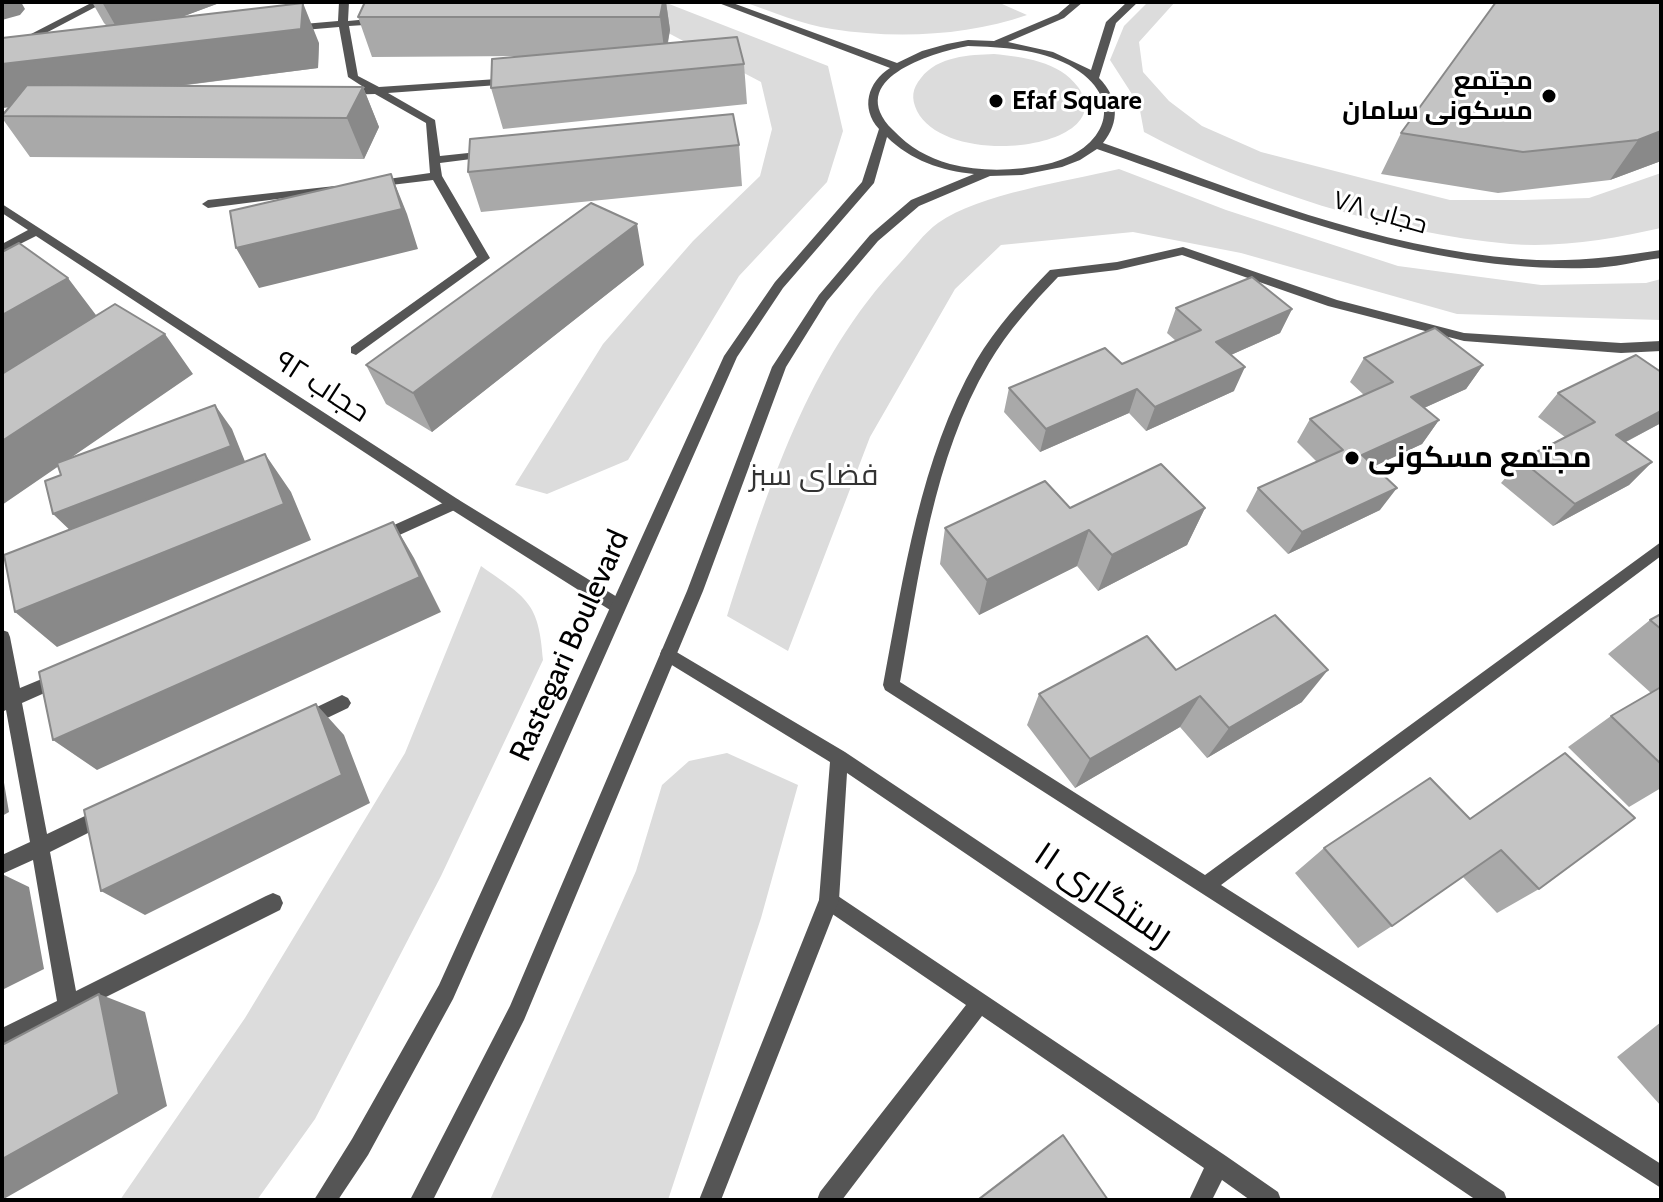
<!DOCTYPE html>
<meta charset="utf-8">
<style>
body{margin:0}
#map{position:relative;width:1663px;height:1202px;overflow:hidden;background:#fff;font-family:Cabin,sans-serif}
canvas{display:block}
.frame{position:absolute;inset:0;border:4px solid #000;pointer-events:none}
</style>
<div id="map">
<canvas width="1663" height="1202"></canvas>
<div class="frame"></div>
</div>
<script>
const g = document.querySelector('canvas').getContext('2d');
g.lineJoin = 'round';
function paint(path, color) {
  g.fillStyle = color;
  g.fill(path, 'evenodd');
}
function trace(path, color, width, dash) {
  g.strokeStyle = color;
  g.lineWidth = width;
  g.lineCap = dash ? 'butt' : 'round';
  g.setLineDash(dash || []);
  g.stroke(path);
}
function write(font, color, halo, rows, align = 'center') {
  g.font = font + ' Cabin,Cairo,sans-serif';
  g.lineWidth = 6;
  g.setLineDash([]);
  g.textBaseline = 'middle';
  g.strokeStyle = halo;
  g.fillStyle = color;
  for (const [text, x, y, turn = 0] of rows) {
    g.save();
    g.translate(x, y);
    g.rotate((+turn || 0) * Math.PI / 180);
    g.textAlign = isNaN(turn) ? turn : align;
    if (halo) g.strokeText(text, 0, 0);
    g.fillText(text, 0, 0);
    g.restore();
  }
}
const green = new Path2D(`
 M664,2L828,66L843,131L827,182L739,276L628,460L547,494L515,485L603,344L693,241L760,176L772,129L761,82L621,8Z
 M743,2L1002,4L1027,15C967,36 895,39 832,29C802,25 772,11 743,2Z
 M1148,2H1175L1139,42L1143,72L1169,101L1202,126L1261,152L1362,178L1450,200H1523L1589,198L1661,173V228C1612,239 1560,248 1510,244C1388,233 1252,190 1144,132L1139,105L1110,60L1124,26Z
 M994,54C1023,57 1059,61 1078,87C1122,148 948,171 917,111C911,98 912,89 921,78C938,56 969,55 994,54Z
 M1119,169L1226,210L1398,266L1541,285L1646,283L1661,279V320L1457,314L1241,253L1133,232L1001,245L955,289L870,437L788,651L727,616C768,490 807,361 900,263C912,250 924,233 938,223C979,194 1068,181 1119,169Z
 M481,566C526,598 539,601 543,660L441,876L315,1119L257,1200H120L245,1018L405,753Z
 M727,753L798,785L761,918L668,1200H490L636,871L662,785L689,761Z`);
const service = new Path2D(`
 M1183,247L1337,300L1464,333L1621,343L1661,341V351L1621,353L1464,341L1328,306L1182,255L1117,270L1058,277C1032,304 1008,331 989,363C933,458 919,575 900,682L1205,875L1661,542V556L1221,885L1661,1164V1188L885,690L883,685C904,575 920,459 976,361C996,327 1023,298 1050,270L1117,262Z
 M454,498L459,500L461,504L459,508L384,542L379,544L371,538L374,534Z
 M2,630L8,632L10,637L20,688L61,671L67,673L69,678L67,683L22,703L47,834L106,806L112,809L115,815L112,821L50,852L76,991L266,896L273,893L280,896L283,903L280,910L2,1049V1028L57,1001L33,860L2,874V855L30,842L6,710L2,712Z
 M342,695L348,698L351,703L348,708L304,729L298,726L295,721L298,716Z
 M829,890L1226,1156L1278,1192L1281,1200H1250L1222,1180L1212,1200H1189L1204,1168L982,1016L842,1200H817L820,1192L966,1005L822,907L819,900L822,893Z`);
const minor = new Path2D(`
 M93,2H105L2,56V49Z
 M339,2H349L348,21L380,18L385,21L380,24L349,26L358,76L379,87L512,78L517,81L512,84L388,93L435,120L440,156L487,151L493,154L487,157L440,163L442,176L490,258L356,355L351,353V347L477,257L433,180L374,187L368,184L374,181L430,173L426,123L375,94L340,95V91L365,88L348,77L339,27L292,31L287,28L292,25L338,21Z
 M335,186L341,189L339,191L208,208L202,204L208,200Z
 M2,204L459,500L622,600L624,605L622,610H610L449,508L36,236L2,253V244L28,230L2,213Z
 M668,647L845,752L1504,1192L1507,1200H1476L847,773L839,900L721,1200H699L819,900L830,762L662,659L660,654L662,649Z`);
const tertiary = new Path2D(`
 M716,2H730L897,63L922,51L947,44L968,40L994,41L1058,14L1072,2H1083L1064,18L1008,42L1053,52L1091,70L1106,22L1127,2H1138L1116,23L1099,78C1119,98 1120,122 1103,143C1238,190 1377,249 1521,259C1568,263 1614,257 1661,250V258C1637,261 1613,268 1589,268C1418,273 1256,204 1097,149L1080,160L1062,167L1022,175L990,176L919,206L878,241L827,301L786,367L703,591L524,1020L433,1200H410L510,1006L687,591L772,367L819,295L870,235L911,200L974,174C942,171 910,160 887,137L874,183L783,288L737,357L453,999L368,1155L338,1200H314L352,1139L439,985L724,356L775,282L862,182L879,129C860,108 868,82 890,68ZM968,46C1002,47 1039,49 1069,65C1129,98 1106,151 1047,164C1016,171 981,172 950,164C928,158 909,147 893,130C843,80 930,53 968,46Z`);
const wall = new Path2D(`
 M92,2H222L181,17L319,43L318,68L179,86L363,87L379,127L364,159L30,157L2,118V115L8,107L2,108V38L107,26L104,23Z
 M666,2L670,30L668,43L744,64L747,104L503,129L491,88L523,56L372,57L358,17Z
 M1661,2V161L1610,180L1498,193L1381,174L1401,133Z
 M739,145L742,186L481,212L468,172Z
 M644,265L432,432L386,404L366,365Z
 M1176,308L1292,309L1280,333L1231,355L1234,391L1146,431L1129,413L1040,452L1004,412L1009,388L1122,364L1176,341L1167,333Z
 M1364,358L1483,365L1466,389L1424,408L1439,420L1422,444L1374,466L1380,510L1288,554L1246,511L1258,488L1317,462L1297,442L1310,419L1364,395L1350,382Z
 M1558,393L1661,423L1626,442L1652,462L1629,485L1553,526L1501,483L1521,460L1565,437L1538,417Z
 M1070,508H1205L1187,545L1098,591L1077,566L979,615L940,564L945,528Z
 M1661,614V788L1629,807L1568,747L1611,716L1651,693L1608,654L1650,620Z
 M1176,670L1302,702L1207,758L1180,727L1075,788L1027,725L1039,694Z
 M1430,778L1539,889L1497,913L1463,877L1392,926L1358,948L1295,873L1324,848Z
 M1661,1022V1106L1617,1057Z
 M1063,1135L1108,1200H976L1053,1141Z`);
const shadedWall = new Path2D(`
 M2,2H21L25,9L20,15L2,20Z
 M102,2H222L123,39Z
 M663,2H666L670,30L665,56L660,17Z
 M303,3L319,43L318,68L2,108V64Z
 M363,87L379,127L364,159L347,118Z
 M1661,131V161L1610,180L1638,140Z
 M391,174L407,214L418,249L259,288L236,248Z
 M637,224L644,265L432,432L413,393Z
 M68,278L99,319L2,375V315Z
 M1292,309L1280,333L1206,366L1216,342Z
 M165,334L193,374L2,505V441Z
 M1483,365L1466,389L1395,421L1411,397Z
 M1245,367L1234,391L1146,431L1155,407Z
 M1137,389L1129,413L1040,452L1046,429Z
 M215,405L232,429L248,469L76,536L53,514Z
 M1661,411V423L1595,458L1616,435Z
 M1439,420L1422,444L1347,479L1362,455Z
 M265,454L291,492L311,540L57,647L15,612Z
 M1652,462L1629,485L1553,526L1575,504Z
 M1397,488L1380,510L1288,554L1302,532Z
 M1205,508L1187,545L1098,591L1112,555Z
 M393,522L414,558L441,612L97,770L53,740Z
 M1089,530L1077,566L979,615L987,580Z
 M1328,670L1302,702L1207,758L1229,728Z
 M1200,696L1180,727L1075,788L1090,759Z
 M316,704L344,735L370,803L145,915L101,891Z
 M2,771L9,812L2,816Z
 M2,874L29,887L44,969L2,990Z
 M99,994L145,1012L167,1106L2,1200V1159Z`);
const building = new Path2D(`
 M365,2H663L660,17H358Z
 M1496,2H1661V131L1638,140L1523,152L1401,133Z
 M303,3L301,29L2,64V38Z
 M737,37L744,64L491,88L492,59Z
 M27,85L363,87L347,118L2,116Z
 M733,114L739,145L468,172L470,139Z
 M391,174L402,209L236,248L230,211Z
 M591,203L637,224L413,393L366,365Z
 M19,243L68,278L2,315V252Z
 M1252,277L1292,309L1216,342L1245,367L1155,407L1137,389L1046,429L1009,388L1105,348L1122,364L1201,330L1176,308Z
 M115,304L165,334L2,441V374Z
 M1435,328L1483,365L1411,397L1439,420L1362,455L1397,488L1302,532L1258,488L1343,450L1310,419L1393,382L1364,358Z
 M1636,355L1661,372V411L1616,435L1652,462L1575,504L1521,460L1595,422L1558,393Z
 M215,405L231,446L53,514L45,481L61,475L57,463Z
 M265,454L284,504L15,612L4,555Z
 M1161,464L1205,508L1112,555L1089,530L987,580L945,528L1045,481L1070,508Z
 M393,522L420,577L53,740L39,672Z
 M1661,614V629L1650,620Z
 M1275,615L1328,670L1229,728L1200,696L1090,759L1039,694L1147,636L1176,670Z
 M1661,687V764L1611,716Z
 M316,704L342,775L101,891L84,810Z
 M1565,753L1635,818L1539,889L1501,850L1392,926L1324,848L1430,778L1470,819Z
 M99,994L119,1094L2,1159V1045Z
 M1063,1135L1108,1200H978Z`);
const markers = [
 [1549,96,8,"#000"],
 [996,101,8,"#000"],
 [1352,458,8,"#000"]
];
const farPoinames = [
 ["مجتمع",1533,81],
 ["مسکونی سامان",1533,111],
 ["Efaf Square",1012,101,"left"]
];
const farStreetnames = [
 ["حجاب ۷۸",1380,213,16]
];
const streetNames = [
 ["حجاب ۹۲",322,387,33],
 ["Rastegari Boulevard",570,646,-66]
];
const poiNames = [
 ["مجتمع مسکونی",1368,458]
];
const parkNames = [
 ["فضای سبز",814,476]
];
const nearStreetnames = [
 ["رستگاری ۱۱",1103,895,34]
];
paint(green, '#dcdcdc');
paint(service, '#555');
paint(minor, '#555');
paint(tertiary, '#555');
paint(wall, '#a9a9a9');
paint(shadedWall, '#898989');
paint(building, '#c4c4c4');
trace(building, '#898989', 2);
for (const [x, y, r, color] of markers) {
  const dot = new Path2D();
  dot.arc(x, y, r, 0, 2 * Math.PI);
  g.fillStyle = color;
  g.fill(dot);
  trace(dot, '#fff', 3);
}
write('bold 26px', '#000', '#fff', farPoinames, 'right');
write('26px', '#000', '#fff', farStreetnames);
write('30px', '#000', '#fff', streetNames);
write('bold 30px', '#000', '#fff', poiNames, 'left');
write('30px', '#333', '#fff', parkNames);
write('36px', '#000', '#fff', nearStreetnames);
</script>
